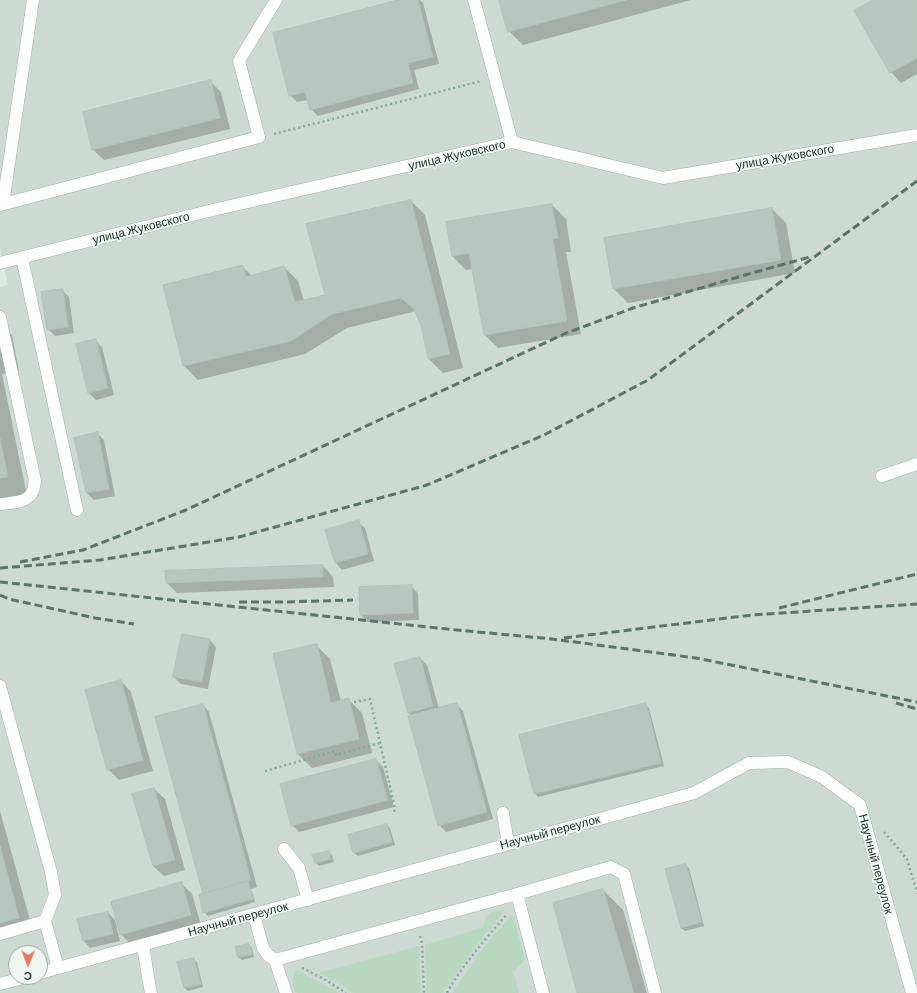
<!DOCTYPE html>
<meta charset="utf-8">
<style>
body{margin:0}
#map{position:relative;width:917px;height:993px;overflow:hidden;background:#dfe9e4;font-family:Barlow,sans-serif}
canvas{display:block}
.north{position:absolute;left:8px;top:945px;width:40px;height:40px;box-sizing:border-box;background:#eff6f2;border:1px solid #9daaa5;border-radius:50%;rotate:181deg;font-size:11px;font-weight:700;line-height:16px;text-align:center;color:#213831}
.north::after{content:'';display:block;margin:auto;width:14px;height:18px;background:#e97c5d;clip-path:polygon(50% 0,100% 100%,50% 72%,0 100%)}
</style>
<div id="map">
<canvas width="917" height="993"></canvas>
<div class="north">С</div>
</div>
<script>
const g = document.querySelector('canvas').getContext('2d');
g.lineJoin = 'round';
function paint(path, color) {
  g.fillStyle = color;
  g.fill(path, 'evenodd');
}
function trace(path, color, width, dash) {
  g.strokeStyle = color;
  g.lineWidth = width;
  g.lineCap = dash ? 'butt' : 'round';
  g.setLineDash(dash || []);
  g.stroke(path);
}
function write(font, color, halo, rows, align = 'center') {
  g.font = font + ' Barlow,sans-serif';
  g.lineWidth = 3.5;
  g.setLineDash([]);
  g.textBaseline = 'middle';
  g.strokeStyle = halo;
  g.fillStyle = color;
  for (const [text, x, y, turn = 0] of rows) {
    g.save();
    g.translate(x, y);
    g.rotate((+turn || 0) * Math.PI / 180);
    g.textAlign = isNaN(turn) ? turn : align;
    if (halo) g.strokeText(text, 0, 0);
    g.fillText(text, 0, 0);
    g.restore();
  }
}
const built = new Path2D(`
 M0,0H917V993H0V287L8,285L0,249ZM16,953H40V977H16Z`);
const green = new Path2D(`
 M496,910H505L468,956L443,993H427L425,945L484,927C485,918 487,913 496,910Z
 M511,915L514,917L524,957L523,962L513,972L519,993H452L483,948Z
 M419,946L421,993H353L343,986L318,973Z
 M296,970L328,986L339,993H297C290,987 292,978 296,970Z`);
const shadow = new Path2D(`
 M402,0H420L423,3L439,64L414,70L419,89L318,116L311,109L308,100L297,102L290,95Z
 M500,0H691L523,45L509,31Z
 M875,0H917V74L901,83L891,72Z
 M210,81L221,92L230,129L104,160L93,150L84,113Z
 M411,201L425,215L463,368L443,373L429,359L423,328L416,311L347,328L305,354L198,380L184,366L242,266L252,276L284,267L298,281L304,301L326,296Z
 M552,205L566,219L571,252H566L581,334L498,348L485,335L473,269L466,270L452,256L447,223Z
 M772,209L786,223L795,273L628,303L614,289L605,239Z
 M62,290L69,297L74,333L55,336L48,329Z
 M0,324L12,335L19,371L2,374L27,496L0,502Z
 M95,340L102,347L114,395L96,400L89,393Z
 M97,433L104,440L115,496L94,500L87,493Z
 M358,522L365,528L374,561L342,570L336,563Z
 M323,566L333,577L334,587L177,593L167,583Z
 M411,586L418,593L419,620L368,622L361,615Z
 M210,640L216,647L208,689L181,684L174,677Z
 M316,645L330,659L341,701L348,699L362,713L372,753L312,768L298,754Z
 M420,658L427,665L439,709L456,704L463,711L493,819L446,832L439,825L412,716L408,713Z
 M121,681L131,692L153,771L119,780L108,769Z
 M203,705L209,712L257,887L251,889L255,902L208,916L204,912L205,894Z
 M646,705L649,708L664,766L538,797L535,793Z
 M376,760L383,767L394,807L299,832L292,825Z
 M154,789L165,799L185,870L164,876L153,866Z
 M0,811L33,931L0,940Z
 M387,825L390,828L395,845L358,856L354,853L350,836Z
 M328,852L332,855L334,862L319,866L316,863Z
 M685,865L689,868L704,926L685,931L681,928Z
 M181,883L192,894L201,925L131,945L121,934Z
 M603,890L623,910L647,993H578Z
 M108,913L115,920L120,941L90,948L84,941Z
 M249,945L252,948L254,957L242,960L238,957Z
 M193,959L197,962L203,987L188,991L185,988Z`);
const building = new Path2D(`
 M398,0H418L433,57L408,63L413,83L310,110L305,92L289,96L273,33Z
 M499,0H626L508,32Z
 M873,0H917V58L890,73L854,11Z
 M211,80L220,118L92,150L83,112Z
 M411,200L450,354L428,359L422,328L414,309L401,298L332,314L291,341L183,366L163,285L243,265L246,277L284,266L295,302L325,295L306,224Z
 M552,204L558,238L553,239L567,321L484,335L469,253L452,256L446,222Z
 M772,208L781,260L613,289L604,238Z
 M63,289L68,327L47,330L41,292Z
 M96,339L108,388L88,393L76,344Z
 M98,432L109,489L86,493L74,438Z
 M0,439L8,477L0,478Z
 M359,520L368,554L335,563L325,530Z
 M323,565V577L166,583L165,571Z
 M412,585L413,613L360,615L359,587Z
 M182,634L210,639L202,682L173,677Z
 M317,644L331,703L349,698L359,739L297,754L273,654Z
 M420,657L433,706L408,713L394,664Z
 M121,680L143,760L107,770L85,690Z
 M457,703L487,812L438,826L408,716Z
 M646,703L661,763L534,794L519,735Z
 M203,704L251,880L203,894L155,717Z
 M376,759L388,800L291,826L280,784Z
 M154,788L175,860L153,866L132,794Z
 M387,824L392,842L353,853L348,835Z
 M0,846L19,918L0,923Z
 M329,851L331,859L315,863L312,855Z
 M686,864L702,922L681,928L665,869Z
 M248,881L253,899L203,913L199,895Z
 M182,882L191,915L120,935L111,902Z
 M603,889L634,993H577L553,903Z
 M108,912L113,934L83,941L77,919Z
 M249,944L252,954L238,957L235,947Z
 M194,958L201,984L184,988L177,962Z`);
const path = new Path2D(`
 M274,134L481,81
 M354,702L370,699L395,809L393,814
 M265,771L335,751L336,755L380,743
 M884,832L907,859L917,893
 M420,936L422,943L424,993
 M302,968L324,979L346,993
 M447,993C463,964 486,939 507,914`);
const minor = new Path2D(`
 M474,0L512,142
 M3,204L33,0
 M0,205L259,137L239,61L276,0
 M22,258L77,510
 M0,263L217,209L512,142L663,178L917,135
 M0,317L35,481C34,484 34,489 33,491C28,503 11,503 0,504
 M882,476L917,464
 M0,686L51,872L55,895L45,921
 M503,813L508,844
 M284,849L299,868L308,900
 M517,894L543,993
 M254,915L263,948L268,955L275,960L517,894L611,867L624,874L655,993
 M0,934L45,921L58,968
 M143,945L148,977L151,993
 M275,960L286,993
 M40,973L694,793L749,763L788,762L822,777L860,805L912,993
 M0,984L26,977`);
const rail = new Path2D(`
 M20,562L83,550L186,510L564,334L633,308L745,275L810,257
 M0,568L100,560L239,537L427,485L544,435L648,380L917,181
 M0,582L457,630L552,639L696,658L917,702
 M0,595L9,599L95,618L134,624
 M239,602H285L353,600
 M779,608L917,574
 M564,638L752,615L917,604
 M896,703L917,709`);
const streetNames = [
 ["улица Жуковского",457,155,-13],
 ["улица Жуковского",785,157,-10],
 ["улица Жуковского",141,228,-14],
 ["Научный переулок",550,832,-15],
 ["Научный переулок",876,864,75],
 ["Научный переулок",238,919,-15]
];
paint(built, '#cdd9d3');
paint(green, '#b8d9c0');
paint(shadow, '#0003');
paint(building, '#b7c6c0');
trace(building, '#b2c2bb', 1);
trace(minor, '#a2b0ab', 13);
trace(path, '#81ab9d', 2.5, [2, 3]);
trace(minor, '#fff', 12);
trace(rail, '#5b746c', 3, [8, 4]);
write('12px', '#213831', '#eff6f2', streetNames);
</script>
